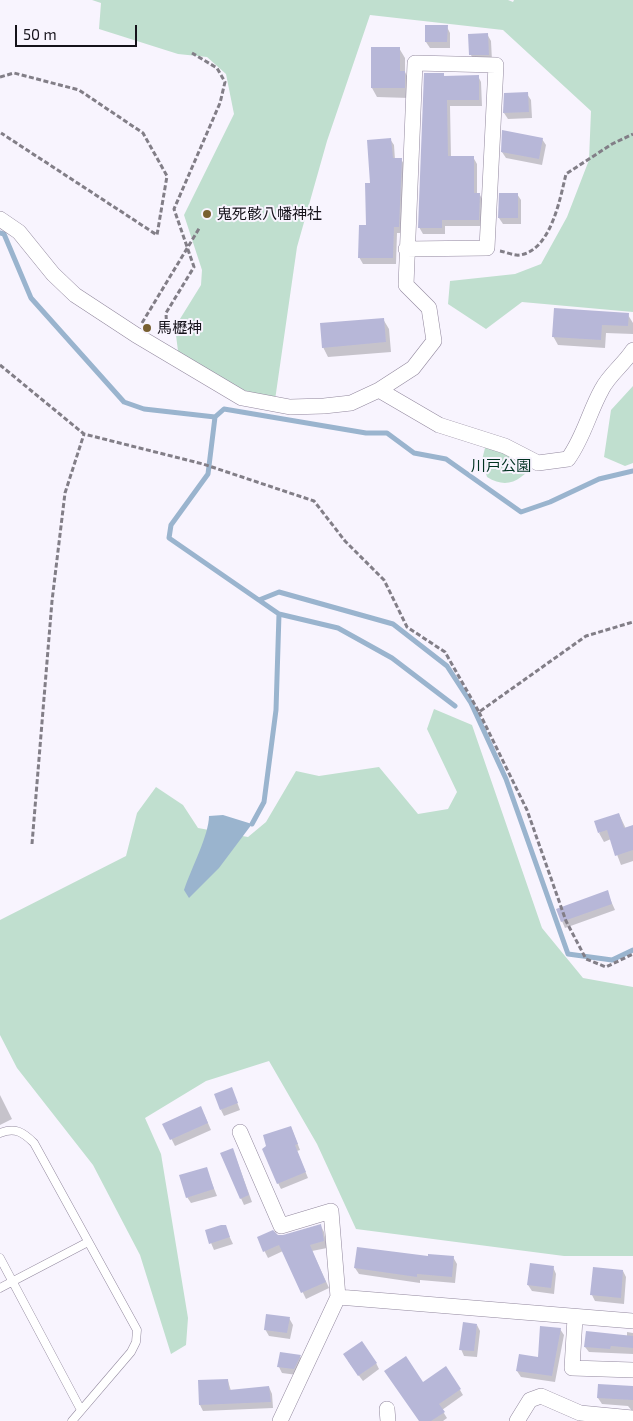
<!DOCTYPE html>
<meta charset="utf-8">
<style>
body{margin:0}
#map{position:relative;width:633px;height:1421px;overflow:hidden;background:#f8f4fe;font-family:"Exo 2",sans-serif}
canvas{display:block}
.scale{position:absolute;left:15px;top:25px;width:122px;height:22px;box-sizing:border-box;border:2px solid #15121a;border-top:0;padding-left:6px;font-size:15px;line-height:18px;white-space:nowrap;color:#15121a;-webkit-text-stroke:4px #f8f4fe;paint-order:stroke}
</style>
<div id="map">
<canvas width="633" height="1421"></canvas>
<div class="scale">50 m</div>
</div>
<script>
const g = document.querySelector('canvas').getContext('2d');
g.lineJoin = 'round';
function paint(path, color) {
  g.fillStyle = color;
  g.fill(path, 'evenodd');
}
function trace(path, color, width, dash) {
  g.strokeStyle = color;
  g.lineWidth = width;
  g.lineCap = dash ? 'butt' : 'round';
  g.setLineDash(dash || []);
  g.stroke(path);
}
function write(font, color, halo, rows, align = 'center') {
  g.font = font + ' "Exo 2","Noto Sans JP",sans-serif';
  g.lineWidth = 4;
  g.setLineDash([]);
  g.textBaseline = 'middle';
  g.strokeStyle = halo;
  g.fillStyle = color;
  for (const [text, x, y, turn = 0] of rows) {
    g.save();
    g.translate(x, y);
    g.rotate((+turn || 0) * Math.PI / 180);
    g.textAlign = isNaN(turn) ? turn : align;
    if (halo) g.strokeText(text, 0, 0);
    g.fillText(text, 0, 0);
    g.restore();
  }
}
const green = new Path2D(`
 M92,0H508L513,2L514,0H633V312L522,302L486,329L448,304L450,281L515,274L541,264L567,217L589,160L591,111L503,30L370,15L327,141L297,247L275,400L237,388L179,359L175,327L201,285L202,270L184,215L234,114L226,74L207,57L178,54L99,29L101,3Z
 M633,386V463L625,466L604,457L611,410Z
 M486,444L535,463C521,480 508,490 487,477L482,460Z
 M434,709L472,725L542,928L583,978L633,987V1256H564L356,1229L317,1144L269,1061L206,1081L145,1118L161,1154L188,1318L186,1345L171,1354L140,1255L93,1165L17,1068L0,1035V920L126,856L137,813L156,787L183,805L198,828L248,837L266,822L296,771L319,776L379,767L418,814L448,809L457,792L427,729Z`);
const water = new Path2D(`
 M223,815L252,824L219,868L189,898L184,890C191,869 209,835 209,816Z`);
const shadow = new Path2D(`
 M447,27L450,33V48H430L426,42Z
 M487,34L491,41L492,61H474L471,55Z
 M399,48L405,58V72L410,82L409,98L377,97L372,88Z
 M443,74L445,77L478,76L481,82L482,106H450L451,157H473L477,164V195H480L483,201L482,226H445V234H423L419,227Z
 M527,94L531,100L532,118L508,119L504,113Z
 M390,139L394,145L395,160L401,159L405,166L402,233H397L396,264H363L359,257L367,227L372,184Z
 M542,139L546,145L542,165L506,158L502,152Z
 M517,194L521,200V224H503L499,218Z
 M628,315L633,323V334L606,333L605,348L558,345L553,336Z
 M383,319L389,329L391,352L328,357L323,347Z
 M619,814L626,829L633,826V861L621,865L611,839L604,842L599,833Z
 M607,892L615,910L565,928L557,910Z
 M232,1089L240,1110L224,1116L221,1110Z
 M0,1095L12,1119L0,1125Z
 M204,1114L211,1130L175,1146L164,1124Z
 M291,1127L300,1150L297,1151L308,1178L281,1189L278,1183Z
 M233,1150L252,1202L244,1205L221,1154Z
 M206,1168L217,1196L191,1203L187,1197Z
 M321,1226L324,1232L327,1248L312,1251L329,1288L306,1299L283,1251L268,1258L258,1238L283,1236Z
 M225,1227L233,1244L214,1250L206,1231Z
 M453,1257L457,1264L455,1283L420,1280V1283L359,1274L355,1268L429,1258Z
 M531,1265L553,1267L556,1274L554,1294L532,1291L528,1285Z
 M623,1271L626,1277L624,1304L595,1301L592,1295Z
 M289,1318L293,1325L290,1339L269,1336L265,1329Z
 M477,1325L480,1331L477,1357L464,1356L461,1349Z
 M560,1329L564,1335L555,1382L521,1377L517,1371L539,1358Z
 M627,1332L633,1333V1354L589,1352L585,1347L627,1337Z
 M300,1356L303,1362L297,1375L282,1373L279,1367Z
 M348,1361L376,1363L379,1369L363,1381Z
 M228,1381L231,1391L269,1387L272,1394L273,1408L203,1411L200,1405L199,1382Z
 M423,1383L460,1390L463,1395L442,1410L447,1418L443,1421H420Z
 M633,1387V1412L628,1406L602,1404L598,1398Z`);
const stream = new Path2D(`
 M0,233L4,234L31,298L124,402L144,409L215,417L224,409L366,433H387L414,453L446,459L521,512L550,502L599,479L633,471
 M215,417L208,474L171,525L169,538L279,614L338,628L392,658L455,706
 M259,600L279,592L393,624L447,666L471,703L506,779L568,954L612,960L633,950
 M252,824L264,802L276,710L279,614`);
const building = new Path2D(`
 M425,25H448L447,42H425Z
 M488,33L489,55H469L468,34Z
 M371,47H400V71H405V88H371Z
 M424,73H444V76L479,75V100H447L448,156H474V193H480L479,220H442V228H418Z
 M528,92L529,112L503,113L504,93Z
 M502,130L543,138L539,159L501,152Z
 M391,138L393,158H402L399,227H394L393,258H358L359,225H366L365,183H370L367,140Z
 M499,193H518V218H498Z
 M554,308L629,313L628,326L602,325L601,340L552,337Z
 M384,318L386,342L322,348L320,323Z
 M619,813L624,828L633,825V850L615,856L607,830L598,833L594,821Z
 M608,890L612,904L561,922L556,909Z
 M232,1087L238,1103L220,1110L214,1094Z
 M201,1106L208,1123L170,1140L162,1124Z
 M291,1126L298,1144L295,1145L306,1172L277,1184L262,1149L266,1146L263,1135Z
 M233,1148L249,1195L240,1199L220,1153Z
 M207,1167L214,1189L186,1198L179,1175Z
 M321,1224L324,1241L310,1245L326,1282L301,1293L279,1245L263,1252L257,1237L273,1230L278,1235H283Z
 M221,1225H226L230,1237L209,1244L205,1230Z
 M357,1247L428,1256V1254L454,1256L452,1277L417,1274V1277L354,1268Z
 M530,1263L554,1266L551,1288L527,1285Z
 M593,1267L623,1270L621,1298L590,1295Z
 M266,1314L290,1317L287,1333L264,1330Z
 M463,1322L477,1324L474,1351L459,1350Z
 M540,1326L561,1328L552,1376L516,1371L519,1354L538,1357Z
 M586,1331L633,1336V1348L611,1346L610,1349L584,1347Z
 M362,1341L377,1363L358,1376L343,1354Z
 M280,1352L301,1355L294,1369L277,1367Z
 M406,1356L423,1382L446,1366L461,1389L439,1404L445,1412L431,1421H419L384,1371Z
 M228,1379L229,1390L269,1386L271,1402L199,1405L198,1380Z
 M598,1384L633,1386V1400L597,1398Z`);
const path = new Path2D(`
 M0,77L14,73L79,90L143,133L167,176L157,235L1,133
 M500,251C506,252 514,256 520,255C551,250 560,199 566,174L612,144L633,134
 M142,323L200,227
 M167,335L166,313L194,267L174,209L220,103L225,82L217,68L192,53
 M0,365L84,434L203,464L314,501L345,541L384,580L407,627L445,652L479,712L586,636L633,622
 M479,712L527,810L566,921L586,959L606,967L633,954
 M32,844L52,601L65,493L84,434`);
const lane = new Path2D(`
 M0,1133C15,1127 23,1132 34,1143L137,1330L136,1342L131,1352L72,1421
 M0,1258L81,1410
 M0,1288L88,1242`);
const street = new Path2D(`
 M0,219L19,232L53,274L75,295L136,335L242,398L290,407L324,406L351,403L379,390L439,425L505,446L538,463L568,459C584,437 589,412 602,389C609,375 624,364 633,350
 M379,390L413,368L434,341L429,308L406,285L415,63L496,65L487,248L406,249
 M240,1132L281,1226L331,1211L338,1297
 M575,1318L572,1368L633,1370
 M387,1409L388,1421
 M280,1421L338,1297L633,1321
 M517,1421L530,1400L541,1396L580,1413L633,1418`);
const markers = [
 [207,214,5,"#786030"],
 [147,328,5,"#786030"]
];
const poiNames = [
 ["鬼死骸八幡神社",217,214],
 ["馬櫪神",157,328]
];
const parkNames = [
 ["川戸公園",501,466]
];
paint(green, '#c0dfcf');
paint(water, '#9ab4ce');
paint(shadow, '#0003');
trace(stream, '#9ab4ce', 5);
paint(building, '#b7b7d8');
trace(lane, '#92889e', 9);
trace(street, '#92889e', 16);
trace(path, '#827e87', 3, [5, 2.5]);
trace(lane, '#fff', 8);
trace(street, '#fff', 15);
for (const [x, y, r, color] of markers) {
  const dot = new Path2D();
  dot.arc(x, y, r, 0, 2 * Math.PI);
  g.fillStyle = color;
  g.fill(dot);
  trace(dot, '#f8f4fe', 2);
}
write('15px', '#15121a', '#f8f4fe', poiNames, 'left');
write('15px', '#013321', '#f8f4fe', parkNames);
</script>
